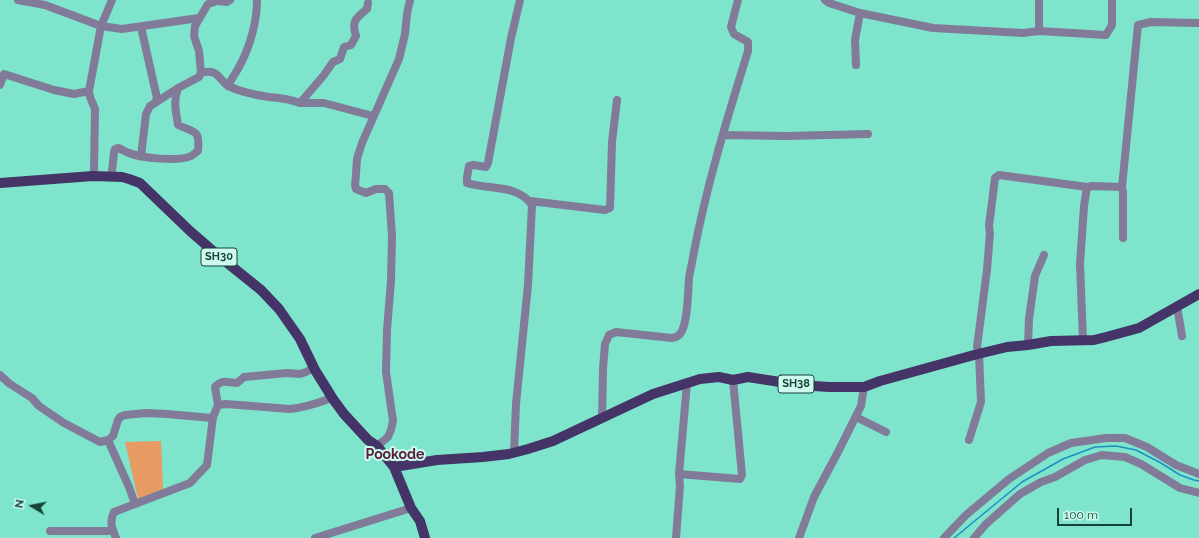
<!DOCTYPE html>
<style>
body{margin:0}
#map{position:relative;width:1199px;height:538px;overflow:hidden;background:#7ee5cc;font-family:Raleway,sans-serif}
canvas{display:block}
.north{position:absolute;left:12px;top:486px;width:40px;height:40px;-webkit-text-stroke:3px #ccfbee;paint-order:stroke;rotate:280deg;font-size:11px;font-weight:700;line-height:16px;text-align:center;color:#164238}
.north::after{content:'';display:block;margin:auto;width:14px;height:18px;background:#164238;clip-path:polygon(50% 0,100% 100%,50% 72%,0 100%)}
.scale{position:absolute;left:1057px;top:508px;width:75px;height:18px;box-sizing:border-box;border:2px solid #164238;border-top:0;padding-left:5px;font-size:12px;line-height:14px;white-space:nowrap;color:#164238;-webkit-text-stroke:3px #ccfbee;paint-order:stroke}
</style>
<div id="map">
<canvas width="1199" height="538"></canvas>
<div class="north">N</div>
<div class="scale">100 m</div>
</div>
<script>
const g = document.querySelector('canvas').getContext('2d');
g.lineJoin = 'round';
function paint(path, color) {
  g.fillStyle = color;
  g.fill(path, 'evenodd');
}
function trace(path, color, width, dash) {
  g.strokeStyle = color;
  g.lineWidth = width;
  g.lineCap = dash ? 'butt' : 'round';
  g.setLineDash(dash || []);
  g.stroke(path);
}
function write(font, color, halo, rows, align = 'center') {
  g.font = font + ' Raleway,sans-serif';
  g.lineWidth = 4;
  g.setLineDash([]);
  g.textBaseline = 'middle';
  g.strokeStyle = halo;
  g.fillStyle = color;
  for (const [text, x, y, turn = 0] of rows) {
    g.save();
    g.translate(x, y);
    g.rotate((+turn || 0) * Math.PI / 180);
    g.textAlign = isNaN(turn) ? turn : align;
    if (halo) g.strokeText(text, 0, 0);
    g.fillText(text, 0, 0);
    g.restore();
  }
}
const green = new Path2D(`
 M161,441L163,489L138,499L125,442Z`);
const stream = new Path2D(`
 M954,538L1022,482L1063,459L1095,447L1116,446L1136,450L1161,463L1180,475L1194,480L1199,481`);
const minor = new Path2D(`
 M18,0L45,5L101,26L122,29L199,18
 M257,0C257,22 250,47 239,67C236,73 231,79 228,86C241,92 255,95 269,97C280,98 290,99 300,103L324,75L333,62L340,59L344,47L351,45L356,36C351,21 356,18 367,9L368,3
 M825,0L829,3L860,13L933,28L1023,33L1039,31L1106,35L1112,25V0
 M1039,0V31
 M141,27L157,98L155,103L150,106L146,114L141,156
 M856,65L855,40L860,13
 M201,73C217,68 218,78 228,86
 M0,85L4,74L54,90L74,94L89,91
 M155,103L178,88
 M300,103H324L373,116
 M723,135L786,136L868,134
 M94,171L95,109L90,97L89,91L101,26L112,0
 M112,171L114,152L115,149L118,148C122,149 125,152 129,153C141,158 179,162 191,156C193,155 196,152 198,151C200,129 195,133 178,125C176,112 173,101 178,88L199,77L201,73L199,51L194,36L195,26L208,4L217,1L227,2L230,0
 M530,201L605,210L610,208L612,142L617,100
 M1123,238V192L1122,187L1138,25L1151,22L1199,23
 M1177,306L1182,336
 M1083,340L1080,264L1084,206L1087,187
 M1028,345L1029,319L1035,276L1044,255
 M0,375L10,384L32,398L39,406L64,423L100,442L108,440L113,436L118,420L120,417L125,415L146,413L167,414L212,418L213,417L218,405L226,404L290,409C305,408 318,403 332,398
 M218,405L215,387C223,378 228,383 237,383L244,377L287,373L300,374L306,372L314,368
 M856,417L886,432
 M602,418L603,369L605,344L609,335L616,332L672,338C675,337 678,337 680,334C688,325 688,290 689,278C690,271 692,264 693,257C706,187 727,119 748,51V42L734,34L731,27L738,0
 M108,440L129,487L135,504
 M969,440L981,402L979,353L977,347L987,270L990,233L989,226L995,178L999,175L1087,187L1092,186L1122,187
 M377,446L388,437L391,430L393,421L386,372L387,330L391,281L392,236L389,193L385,189H376L366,193L356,189L355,185L356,174L357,159L362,143L399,59L405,34L407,14L410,0
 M514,452L516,404L528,285L532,205C518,184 489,190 467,183V177L469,166L473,165L486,167L488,163L511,38L520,0
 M679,474L740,479L742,475L733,380
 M50,531H107L112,530
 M116,538C112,528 109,522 114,512L190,483L207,465L213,417
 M315,538L411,508
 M676,538L680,486L679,474L687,383
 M799,538L814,497L838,452L861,406L864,387
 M944,538L966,515L1009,479L1048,453L1071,443L1106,438H1125L1147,447L1176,465L1199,474
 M974,538L986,524L1020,494L1041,482L1055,477L1085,460L1102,455L1125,457L1141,464L1180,488L1199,493`);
const major = new Path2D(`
 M0,183L93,176L122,177L129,179L140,183L190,231L220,257L261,290L279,309L300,339L315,370L333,399L344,414L368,440L377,446L394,467L411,508L420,521L425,538
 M394,467L437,460L483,457L509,454L528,449L553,441L653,394L700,379L719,377L733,380L748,377L799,385L829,387H864L880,381L974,355L1007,347L1028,345L1051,341L1094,340L1106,337L1139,328L1199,294`);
const shields = [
 [219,257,36],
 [796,384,36]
];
const shieldNames = [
 ["SH30",219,257],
 ["SH38",796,384]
];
const quarterNames = [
 ["Pookode",395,455]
];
paint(green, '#e79a62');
trace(stream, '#1e8fc5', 1.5);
trace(minor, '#817a98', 8);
trace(major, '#443468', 10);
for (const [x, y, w] of shields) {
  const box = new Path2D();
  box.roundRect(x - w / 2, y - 9, w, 18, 3);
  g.fillStyle = '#ccfbee';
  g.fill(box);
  trace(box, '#164238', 1);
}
write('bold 11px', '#164238', null, shieldNames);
write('bold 14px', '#5c1b38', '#ccfbee', quarterNames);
</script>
